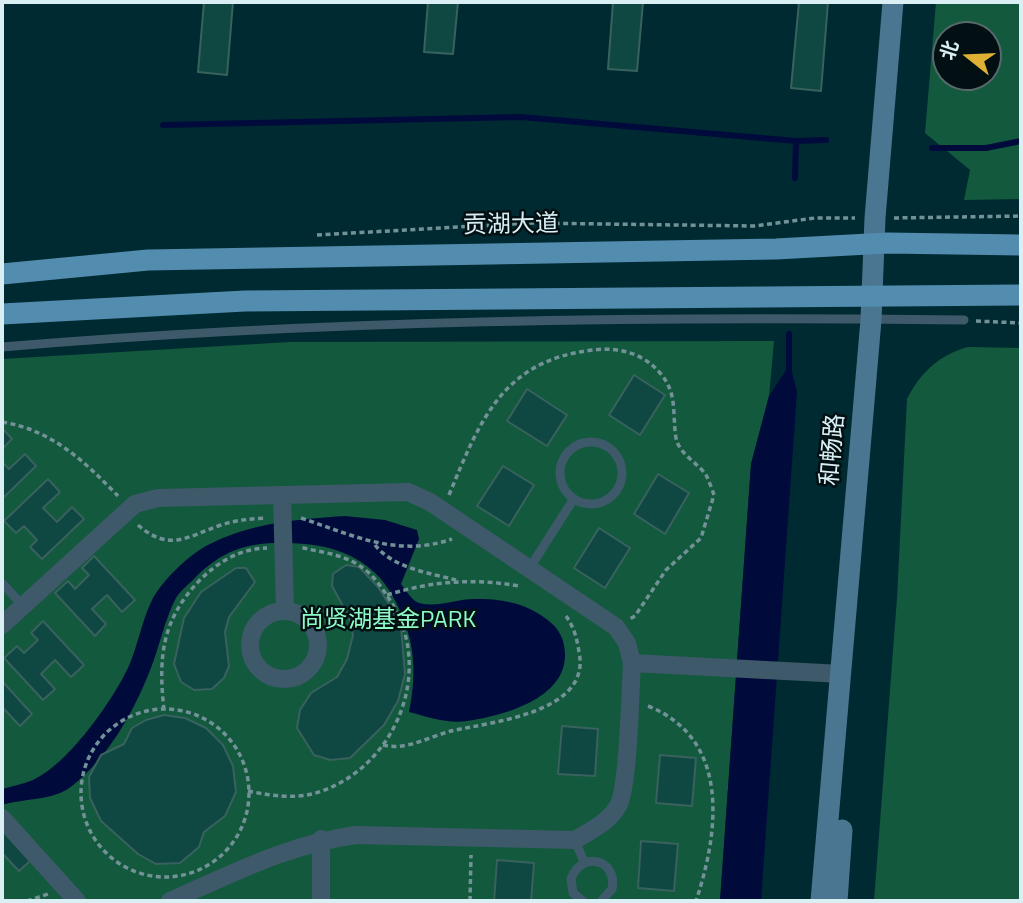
<!DOCTYPE html>
<meta charset="utf-8">
<style>
body{margin:0}
#map{position:relative;width:1023px;height:903px;overflow:hidden;background:#002a31;font-family:"Titillium Web","Noto Sans SC",sans-serif}
canvas{display:block}
.frame{position:absolute;inset:0;border:4px solid #daeff3;pointer-events:none}
.north{position:absolute;left:932px;top:21px;width:70px;height:70px;box-sizing:border-box;background:#021013;border:2px solid #58696d;border-radius:50%;rotate:288deg;font-size:19px;font-weight:700;line-height:28px;text-align:center;color:#daeff3}
.north::after{content:'';display:block;margin:auto;width:24px;height:32px;background:#dfb034;clip-path:polygon(50% 0,100% 100%,50% 72%,0 100%)}
</style>
<div id="map">
<canvas width="1023" height="903"></canvas>
<div class="frame"></div>
<div class="north">北</div>
</div>
<script>
const g = document.querySelector('canvas').getContext('2d');
g.lineJoin = 'round';
function paint(path, color) {
  g.fillStyle = color;
  g.fill(path, 'evenodd');
}
function trace(path, color, width, dash) {
  g.strokeStyle = color;
  g.lineWidth = width;
  g.lineCap = dash ? 'butt' : 'round';
  g.setLineDash(dash || []);
  g.stroke(path);
}
function write(font, color, halo, rows, align = 'center') {
  g.font = font + ' "Titillium Web","Noto Sans SC",sans-serif';
  g.lineWidth = 5;
  g.setLineDash([]);
  g.textBaseline = 'middle';
  g.strokeStyle = halo;
  g.fillStyle = color;
  for (const [text, x, y, turn = 0] of rows) {
    g.save();
    g.translate(x, y);
    g.rotate((+turn || 0) * Math.PI / 180);
    g.textAlign = isNaN(turn) ? turn : align;
    if (halo) g.strokeText(text, 0, 0);
    g.fillText(text, 0, 0);
    g.restore();
  }
}
const green = new Path2D(`
 M936,2H1021V199L964,200L970,170L925,133ZM946,35H988V77H946Z
 M774,341L769,396L751,464L720,901H2V359L290,342Z
 M968,347L1021,348V901H874L897,598L907,399C921,372 939,355 968,347Z`);
const water = new Path2D(`
 M790,364L797,392L761,901H720L751,464L769,396Z
 M345,516L385,520L417,530L419,539L401,584C405,589 410,597 415,601C430,610 457,599 473,599C500,598 528,603 549,621C560,630 564,639 565,653C567,699 502,716 467,721C448,724 428,717 409,712C418,668 414,634 392,595C374,562 340,547 305,544C258,541 228,544 194,579C188,585 180,591 176,598C164,621 159,649 149,673C132,715 108,757 72,786C54,801 24,798 2,805V789C12,786 23,784 33,780C68,764 111,703 128,668C138,646 142,619 153,598C164,579 187,557 206,546C249,523 298,519 345,516Z`);
const stream = new Path2D(`
 M163,125L521,117L796,141L826,140
 M932,148H986L1021,141
 M795,178L796,141
 M789,334V369`);
const building = new Path2D(`
 M204,2H233L227,75L198,72Z
 M428,2H458L453,54L424,52Z
 M613,2H643L637,71L608,69Z
 M799,2H828L821,91L791,88Z
 M634,375L665,395L640,435L609,415Z
 M527,389L567,415L547,446L507,421Z
 M2,428L12,439L2,449Z
 M25,454L36,466L2,499V462L9,469Z
 M503,466L534,485L509,526L477,506Z
 M658,474L689,493L665,534L634,514Z
 M48,479L60,492L43,508L57,522L72,507L84,519L42,559L30,547L37,540L24,526L16,533L4,521Z
 M599,528L630,548L605,588L574,568Z
 M94,556L135,600L122,612L107,595L92,609L106,624L95,636L55,593L68,581L75,589L89,575L82,568Z
 M346,565L359,567L378,587L392,609L401,627L405,674L398,701L384,725L350,758L330,760L314,755L297,728L300,710L311,693L337,677L347,659L353,635L349,617L332,586L333,574Z
 M236,568H246L255,582L229,617L225,632L229,666L224,678L212,689L194,690L181,682L174,664L184,618L201,592Z
 M43,621L84,665L71,677L55,660L41,674L55,689L43,700L4,658L17,646L24,653L38,640L31,633Z
 M2,681L32,714L20,726L4,709L2,711Z
 M164,715L185,718L206,728L223,745L233,766L236,792L225,816L204,832L199,847L180,863L156,864L138,854L101,821L90,798L89,777L101,755L124,744L132,728L146,720Z
 M562,726L598,729L595,776L558,774Z
 M660,755L696,758L692,806L656,803Z
 M2,830L30,861L19,871L2,853Z
 M641,841L678,844L674,891L638,888Z
 M497,860L534,863L531,901H494Z`);
const path = new Path2D(`
 M894,218L1021,216
 M317,235L530,223L754,226L815,218H855
 M976,321L1021,323
 M2,422C52,430 84,461 118,496
 M449,495C480,420 503,360 593,350C619,347 643,353 660,373C678,393 672,414 676,438C679,454 698,463 706,475C709,481 712,489 714,495L701,538L666,570L635,616L630,619
 M301,518C352,535 398,558 452,539
 M138,525C170,553 188,536 221,525C236,520 250,519 266,518
 M375,545C393,568 429,573 456,580
 M387,595C432,581 473,578 519,586
 M648,706C731,739 719,832 696,901
 M81 793a84 84 0 1 1 168 0a84 84 0 1 1-168 0Z
 M164,710C158,657 162,619 200,580C219,561 240,549 267,548
 M383,745C405,751 429,737 451,731C491,722 592,713 579,652C577,639 574,627 566,616
 M248,791C273,796 298,800 322,791C397,764 434,670 391,602C383,589 373,574 360,566C343,554 319,552 299,547
 M27,901L48,894
 M470,901L471,855`);
const lane = new Path2D(`
 M2,347C321,320 643,316 964,320
 M560 473a31 31 0 1 1 62 0a31 31 0 1 1-62 0Z
 M529,569L573,500
 M2,583L23,606
 M575,840L584,862
 M583,901L573,893L571,879C581,850 618,859 612,889L601,901`);
const street = new Path2D(`
 M282,495L285,610
 M250 645a34 34 0 1 1 68 0a34 34 0 1 1-68 0Z
 M2,625L135,504L158,498L408,492L430,502L616,627L627,643L632,663C630,690 629,787 618,806C609,822 590,831 575,840L356,835C289,844 231,874 170,901
 M632,663L842,674
 M2,818L77,901
 M321,901V839`);
const secondary = new Path2D(`
 M821,901L871,320L875,218L893,2
 M837,901L842,830`);
const primary = new Path2D(`
 M2,274L148,260L776,249L887,243L1021,245
 M2,314L245,301L1021,295`);
const streetNames = [
 ["贡湖大道",511,226,-1],
 ["和畅路",834,450,-85]
];
const parkNames = [
 ["尚贤湖基金PARK",388,621]
];
paint(green, '#13593d');
paint(water, '#000b3b');
trace(stream, '#000b3b', 6);
paint(building, '#0f4843');
trace(building, '#39615d', 2);
trace(path, '#739298', 3.5, [5, 3.5]);
trace(lane, '#3e596a', 9);
trace(street, '#3e596a', 18);
trace(secondary, '#4a7691', 21);
trace(primary, '#528caf', 21);
write('24px', '#daeff3', '#021013', streetNames);
write('24px', '#8efac6', '#021013', parkNames);
</script>
